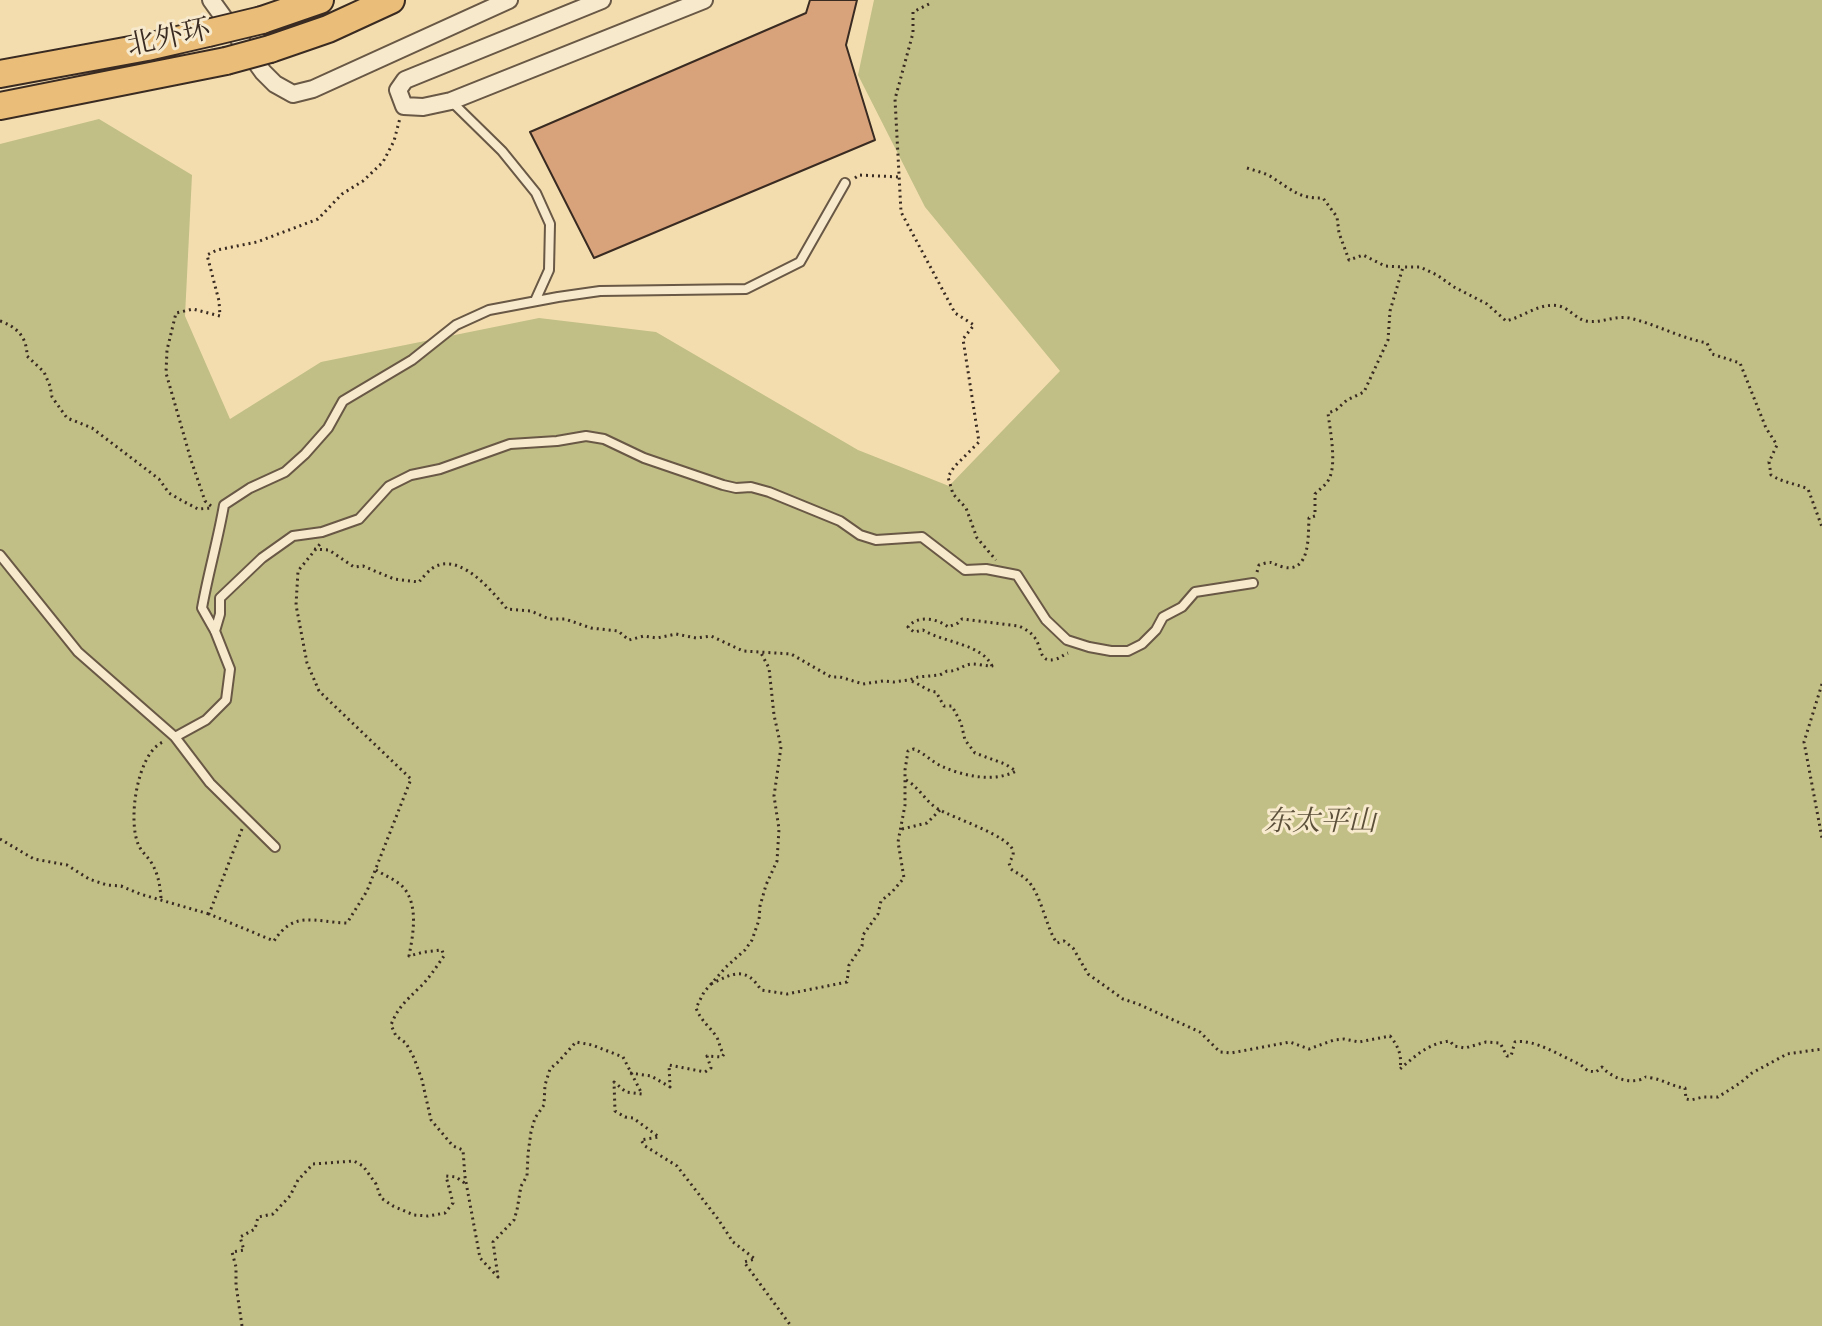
<!DOCTYPE html>
<meta charset="utf-8">
<style>
body{margin:0}
canvas{display:block;background:#f3ddaf}
</style>
<canvas width="1822" height="1326"></canvas>
<script>
const g = document.querySelector('canvas').getContext('2d');
g.lineJoin = 'round';
function paint(path, color) {
  g.fillStyle = color;
  g.fill(path, 'evenodd');
}
function trace(path, color, width, dash) {
  g.strokeStyle = color;
  g.lineWidth = width;
  g.lineCap = dash ? 'butt' : 'round';
  g.setLineDash(dash || []);
  g.stroke(path);
}
function write(font, color, halo, rows, align = 'center') {
  g.font = font + ' Alegreya,"Noto Serif SC",serif';
  g.lineWidth = 6;
  g.setLineDash([]);
  g.textBaseline = 'middle';
  g.strokeStyle = halo;
  g.fillStyle = color;
  for (const [text, x, y, turn = 0] of rows) {
    g.save();
    g.translate(x, y);
    g.rotate((+turn || 0) * Math.PI / 180);
    g.textAlign = isNaN(turn) ? turn : align;
    if (halo) g.strokeText(text, 0, 0);
    g.fillText(text, 0, 0);
    g.restore();
  }
}
const green = new Path2D(`
 M874,0H1822V1326H0V144L99,119L192,175L185,316L230,419L321,362L539,318L656,332L858,450L949,486L1060,371L925,207L858,75Z`);
const building = new Path2D(`
 M810,0H857L846,45L875,140L594,258L530,132L806,13Z`);
const path = new Path2D(`
 M929,4L913,12V33L895,99L901,212L955,313L974,325L963,339L979,442L954,467L948,477L953,494L966,508L977,538L996,560
 M1247,168C1256,171 1266,173 1273,178C1292,190 1300,199 1323,198L1337,217L1339,233L1349,260L1363,255L1385,266L1403,267
 M855,178L859,175L899,177
 M0,321C17,327 27,337 27,356L44,372L50,386L52,397L67,418L92,428L159,479L169,493L179,499L198,509L212,508
 M211,506L205,501L191,460L166,373L167,350L176,313L193,309L220,316L219,301L207,255L217,250L257,242L318,219L342,194L363,181L383,162L394,141L400,118
 M314,549L329,550L354,567L363,566L394,579L419,582C424,576 431,567 439,565C464,557 493,592 507,609L531,611L549,619H565L591,628L618,631L629,640L644,636L657,638L676,634L696,638L711,636L743,651L791,654L831,677H840L863,684L883,681L894,682L909,680L918,677L940,675L947,671C957,672 962,665 972,664C978,664 985,666 992,666C982,644 945,643 923,630L914,632L908,627C917,615 937,618 948,627L958,623L962,619L1019,626C1025,629 1031,632 1035,638C1042,648 1039,664 1056,659C1060,658 1063,655 1068,653
 M1257,572L1259,565C1275,560 1269,563 1283,567C1311,574 1308,534 1309,518L1315,516V494C1320,489 1326,485 1329,479C1337,464 1330,430 1328,413L1336,410L1347,400L1364,392L1388,340L1390,311L1403,267H1420L1437,275L1454,287L1487,304L1506,321C1523,317 1540,302 1559,306C1569,308 1576,319 1586,321C1600,324 1615,315 1629,318C1656,324 1680,338 1707,343L1712,354L1740,363L1766,428L1777,445L1769,462L1771,475C1784,483 1794,483 1808,489L1822,527
 M1822,684L1804,742L1822,838
 M906,780C919,787 925,801 938,809C953,818 1010,836 1013,851C1014,856 1011,859 1009,863L1011,869C1016,873 1022,875 1027,880C1041,893 1046,928 1057,943L1064,941L1073,948L1088,974L1123,999L1138,1004L1200,1032L1220,1052L1231,1053L1290,1042L1309,1049L1334,1040L1344,1039L1359,1042L1390,1036C1399,1047 1402,1056 1400,1069C1415,1056 1429,1043 1450,1041L1454,1046L1465,1048L1486,1042L1500,1043L1507,1056H1511L1515,1042C1533,1038 1563,1057 1581,1065L1588,1071L1596,1072L1602,1067C1611,1077 1626,1083 1639,1080C1650,1077 1641,1076 1652,1078C1664,1080 1673,1087 1685,1088L1686,1099L1691,1100L1703,1097H1718L1740,1083L1752,1073L1787,1054L1822,1049
 M242,829L209,914L274,941C294,910 314,922 347,923L367,891L411,779L319,691L307,663L296,605L298,571L320,544
 M902,829L927,823L940,810
 M0,839L34,859L67,865L89,879L107,885L121,886L140,894L209,914
 M376,870C384,875 396,880 403,887C419,905 413,935 409,956L424,952L442,950L444,956C436,967 429,979 419,988C406,1001 398,1007 391,1025L396,1036L406,1043L414,1058L422,1080L431,1120L453,1146L463,1150L465,1177L480,1258L498,1277L493,1242L514,1220L517,1210L521,1186L527,1176L528,1154L531,1132L535,1118L544,1105L545,1085L550,1069L558,1062L576,1042L592,1045L623,1057L642,1094L626,1092L614,1082L615,1111L625,1117L633,1118L659,1137L641,1140L645,1146L677,1166L718,1219L733,1242L755,1259L744,1262L791,1326
 M161,898C160,885 158,873 151,862C147,856 142,852 139,846C127,822 137,753 163,742
 M711,984C733,973 746,966 761,990L787,994L847,982L849,965L862,946L863,935L878,914L881,901L892,892L904,878L898,842L905,805V770L908,751L914,749C924,753 931,761 941,766C963,776 994,783 1016,771L1005,764L975,753L965,740L961,723L952,706H944L936,692C927,691 920,684 911,681
 M630,1073L651,1076L670,1087L669,1065L705,1072L711,1068L707,1056L722,1057L724,1054C719,1048 720,1042 716,1036C709,1026 701,1021 696,1008L704,992L726,967L745,950L752,940L759,920L760,906L766,885L777,861L779,829L774,796L781,747L774,715L769,668L761,653
 M242,1326L236,1285V1267L232,1252L244,1250L240,1237L255,1229L258,1217L273,1214L290,1196L298,1180L313,1164L354,1161L363,1166L376,1184L381,1198L393,1206L414,1215L428,1216L445,1213L453,1203L446,1176L456,1177L466,1184`);
const service = new Path2D(`
 M451,101L502,151L536,193L550,224L549,270L535,301
 M0,555L78,652L175,737L210,783L275,847
 M215,631L220,614V598L262,558L293,536L322,532L359,519L389,486L411,475L440,469L510,444L557,441L586,436L604,439L644,458L723,485L736,488L751,487L769,492L840,521L860,535L876,540L922,537L965,570L986,569L1017,575L1046,620L1067,640L1089,647L1111,651H1128L1142,644L1156,630L1163,617L1182,607L1195,592L1253,583
 M175,737L206,720L226,700L230,669L215,631L202,608C208,574 218,540 224,505L250,488L285,472L305,454L328,428L343,401L412,360L456,325L489,310L558,297L600,291L746,289L800,262L845,183`);
const minor = new Path2D(`
 M211,0L263,72L275,84L293,94L313,89L509,0
 M602,0L405,80L398,90L404,106L423,107L451,101L704,0`);
const trunk = new Path2D(`
 M262,20L320,0
 M270,49L328,29L391,0
 M0,74L147,47L208,33
 M0,106L226,61`);
const trunkBridge = new Path2D(`
 M208,33L262,20
 M226,61L270,49`);
const streetNames = [
 ["北外环",169,39,-12]
];
const parkNames = [
 ["东太平山",1320,823]
];
paint(green, '#c1bf86');
paint(building, '#d8a37a');
trace(building, '#3a2b22', 2);
trace(service, '#685845', 12);
trace(minor, '#685845', 20);
trace(trunk, '#3a2b22', 30);
trace(path, '#3a2b22', 3, [2, 4]);
trace(service, '#f7e9cb', 8);
trace(minor, '#f7e9cb', 16);
trace(trunk, '#eabe78', 26);
trace(trunkBridge, '#3a2b22', 30, []);
trace(trunkBridge, '#eabe78', 26);
write('28px', '#3a2b22', '#f7e9cb', streetNames);
write('italic 28px', '#5c503b', '#f7e9cb', parkNames);
</script>
